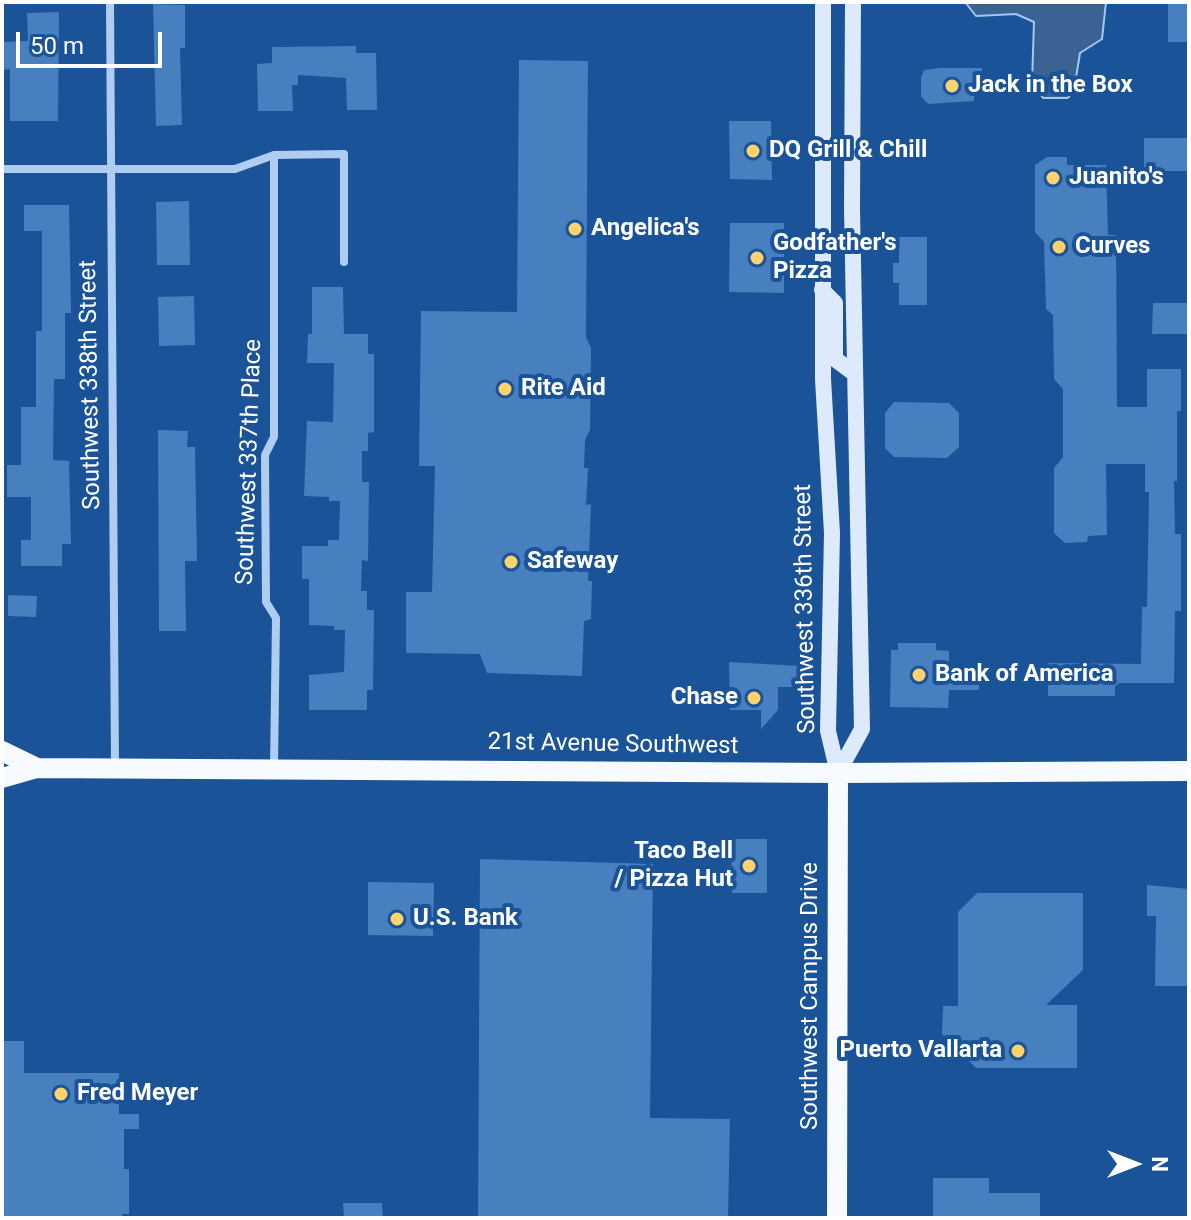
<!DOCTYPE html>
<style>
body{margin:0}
#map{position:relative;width:1191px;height:1220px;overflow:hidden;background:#1a5397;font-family:Roboto,sans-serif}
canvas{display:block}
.frame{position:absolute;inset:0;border:4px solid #fff;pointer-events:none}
.north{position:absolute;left:1095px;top:1124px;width:80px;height:80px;-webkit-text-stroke:6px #1a5397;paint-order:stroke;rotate:90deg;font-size:22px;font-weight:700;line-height:32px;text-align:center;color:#fff}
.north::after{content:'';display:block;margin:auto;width:28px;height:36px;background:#fff;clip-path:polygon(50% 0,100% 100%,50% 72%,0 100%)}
.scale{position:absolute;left:16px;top:32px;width:146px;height:36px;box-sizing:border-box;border:4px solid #fff;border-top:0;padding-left:10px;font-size:24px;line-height:28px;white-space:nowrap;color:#fff;-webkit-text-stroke:6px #1a5397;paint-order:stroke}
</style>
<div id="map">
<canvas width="1191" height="1220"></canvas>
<div class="frame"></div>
<div class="north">N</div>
<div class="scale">50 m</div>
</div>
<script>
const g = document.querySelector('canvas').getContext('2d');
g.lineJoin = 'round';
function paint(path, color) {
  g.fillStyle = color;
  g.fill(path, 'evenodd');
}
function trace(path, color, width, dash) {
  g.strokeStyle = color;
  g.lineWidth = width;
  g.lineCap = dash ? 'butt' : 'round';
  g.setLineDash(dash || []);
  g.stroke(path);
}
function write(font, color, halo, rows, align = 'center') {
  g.font = font + ' Roboto,sans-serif';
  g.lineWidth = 8;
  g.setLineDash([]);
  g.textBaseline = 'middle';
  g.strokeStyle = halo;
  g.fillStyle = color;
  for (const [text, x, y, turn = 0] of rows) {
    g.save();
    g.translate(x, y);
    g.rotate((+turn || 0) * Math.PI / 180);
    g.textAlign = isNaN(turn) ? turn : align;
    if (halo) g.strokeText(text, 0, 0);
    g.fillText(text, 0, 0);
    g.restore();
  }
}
const water = new Path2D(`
 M965,2H1106L1102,39L1080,53L1074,90L1068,98H1043L1032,83L1034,22L1016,14L976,16Z`);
const building = new Path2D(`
 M1168,2H1189V42H1168Z
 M153,4L185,5V48H180L182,125L156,126Z
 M59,12L58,121H10V69L2,70V42L28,41L27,13Z
 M356,46V53H376L377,110H347L346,78L298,75V85H292L293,111H258L257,64L272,63V47Z
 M519,60L588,61L586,337L591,348L590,430L585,440L584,468H588L586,505L591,504L588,581H592L591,619L584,621L582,676L487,673L480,654L406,653V592H432L435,466H419L421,311L517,312Z
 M940,68H982L983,94H974V101L928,104L921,96V77L924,70Z
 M729,121H771L772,180L730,179Z
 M1144,138H1189V171H1144Z
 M1047,157H1067V165H1106L1108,235H1116L1117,407H1147V369H1181V411H1177V481H1174L1175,534H1181V611H1175L1174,683H1120L1115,686V696H1048V663L1141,664L1142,607H1147L1149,492H1145V464H1106L1107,535L1088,536L1087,542L1065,543L1054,533V468L1063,457V389L1054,379L1053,315L1046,309L1044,242L1035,232V165Z
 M189,201L190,265H157L156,202Z
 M24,205H69L71,313H65V379H54L53,460L69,461L71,544H62V566H21V540H31V497H7V465H21V407H36V331H42V231H24Z
 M730,223H784V293L729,292Z
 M899,237H927V305H899V283H893V263H899Z
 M312,287H343L344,334H368V354H374V432L368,433V451H362V482H369L368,561L362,560L361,591H367V610H374L373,690H367V710H309V675L344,672L345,630H334V626L309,625V579H302V546H328V540H339L340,501H329V497L304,496L307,421L333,422L334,363H307L308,334H312Z
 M194,296L195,345L159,346L158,297Z
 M1153,303H1189V334H1152Z
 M894,402L949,403L959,413V447L947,458L894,457L885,448V413Z
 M158,430L188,431L187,447H195L197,561H185L186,631H159Z
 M8,595L37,596L36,617L8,616Z
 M898,643H936V650L949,651V672L979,674V690H949L948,708L890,707L891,650H898Z
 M729,662L800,666V687H778V710L761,729V710H730Z
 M731,839H767V893H732Z
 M480,859L653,864L650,1118L730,1119L728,1218H478Z
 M368,882L434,883L433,936L368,935Z
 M1147,885L1189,889V986H1155L1156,916H1147Z
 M977,893H1083V970L1046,1005H1077V1068H976L942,1034L943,1006H958V912Z
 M2,1041H24V1073H119V1114H139V1129H124V1169H129V1214H122V1218H2Z
 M933,1178H989V1193H1040V1218H933Z
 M343,1203H382L383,1218H344Z`);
const minor = new Path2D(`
 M110,2L115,767
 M274,155V437L265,455L266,602L276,618L274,768
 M2,169H235L274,155L344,154V262`);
const secondary = new Path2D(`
 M823,2V379L832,533L828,731L838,773
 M822,290L835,303V359L855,374
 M838,773L862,729L852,209L853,2`);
const primary = new Path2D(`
 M2,751L37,768L2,778
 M37,768L838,773L1189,771
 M837,1218L838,773`);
const markers = [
 [952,86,8,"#ffd26d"],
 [753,151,8,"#ffd26d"],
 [1053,178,8,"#ffd26d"],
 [575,229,8,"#ffd26d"],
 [1059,247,8,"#ffd26d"],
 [757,258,8,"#ffd26d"],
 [505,389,8,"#ffd26d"],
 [511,562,8,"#ffd26d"],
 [919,675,8,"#ffd26d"],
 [754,698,8,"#ffd26d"],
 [749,866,8,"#ffd26d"],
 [397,919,8,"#ffd26d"],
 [1018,1051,8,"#ffd26d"],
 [61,1094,8,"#ffd26d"]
];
const poiNames = [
 ["Jack in the Box",968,86],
 ["DQ Grill & Chill",769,151],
 ["Juanito's",1069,178],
 ["Angelica's",591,229],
 ["Godfather's",773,244],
 ["Pizza",773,272],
 ["Curves",1075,247],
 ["Rite Aid",521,389],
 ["Safeway",527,562],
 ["Bank of America",935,675],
 ["Chase",738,698,"right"],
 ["Taco Bell",733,852,"right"],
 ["/ Pizza Hut",733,880,"right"],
 ["U.S. Bank",413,919],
 ["Puerto Vallarta",1002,1051,"right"],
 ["Fred Meyer",77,1094]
];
const streetNames = [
 ["Southwest 338th Street",91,385,-91],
 ["Southwest 337th Place",250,462,-88],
 ["Southwest 336th Street",806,609,-91],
 ["21st Avenue Southwest",613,745,1],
 ["Southwest Campus Drive",811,996,-90]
];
paint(water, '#3a6393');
trace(water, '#a1c8f2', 2);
paint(building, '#477fbf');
trace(minor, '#aecdf0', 8);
trace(secondary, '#dceafb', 16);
trace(primary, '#f7faff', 20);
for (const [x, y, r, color] of markers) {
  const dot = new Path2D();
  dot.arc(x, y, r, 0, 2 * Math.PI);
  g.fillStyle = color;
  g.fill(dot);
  trace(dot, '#1a5397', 3);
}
write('bold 24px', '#fff', '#1a5397', poiNames, 'left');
write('24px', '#fff', '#1a5397', streetNames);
</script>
